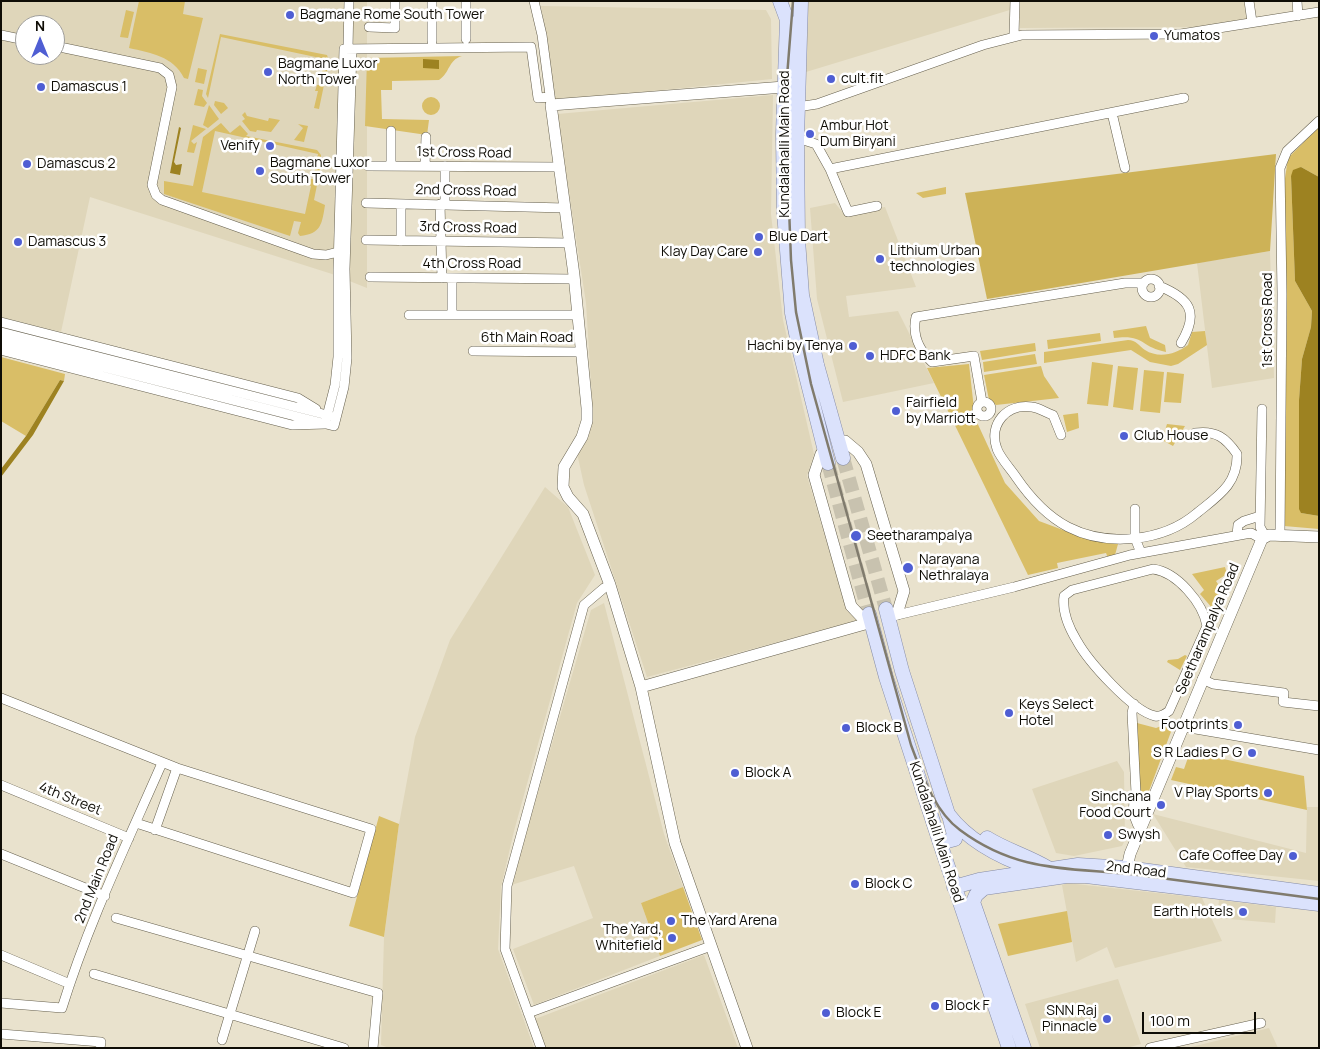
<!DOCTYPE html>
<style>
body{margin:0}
#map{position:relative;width:1320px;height:1049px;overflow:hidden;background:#e9e2cd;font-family:Manrope,sans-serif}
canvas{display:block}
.frame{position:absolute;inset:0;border:2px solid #0f0d06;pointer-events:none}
.north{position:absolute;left:15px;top:15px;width:50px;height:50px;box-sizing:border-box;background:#fff;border:1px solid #9f9e9b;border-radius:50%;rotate:0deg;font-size:14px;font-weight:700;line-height:20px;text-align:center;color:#0f0d06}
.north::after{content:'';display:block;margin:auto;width:18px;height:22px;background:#4f5ed3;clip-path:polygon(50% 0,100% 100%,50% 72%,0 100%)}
.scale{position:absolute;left:1142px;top:1012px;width:114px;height:22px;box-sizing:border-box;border:2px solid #0f0d06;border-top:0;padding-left:6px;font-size:15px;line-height:18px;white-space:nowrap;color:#0f0d06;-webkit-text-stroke:4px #fff;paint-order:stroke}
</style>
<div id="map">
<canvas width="1320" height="1049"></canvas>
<div class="frame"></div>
<div class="north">N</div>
<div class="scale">100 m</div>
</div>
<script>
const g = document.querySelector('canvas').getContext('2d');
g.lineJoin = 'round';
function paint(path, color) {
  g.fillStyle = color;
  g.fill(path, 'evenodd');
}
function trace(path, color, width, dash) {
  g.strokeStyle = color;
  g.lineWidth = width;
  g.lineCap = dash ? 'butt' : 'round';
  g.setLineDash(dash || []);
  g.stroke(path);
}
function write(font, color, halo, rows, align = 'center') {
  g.font = font + ' Manrope,sans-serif';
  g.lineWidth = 5;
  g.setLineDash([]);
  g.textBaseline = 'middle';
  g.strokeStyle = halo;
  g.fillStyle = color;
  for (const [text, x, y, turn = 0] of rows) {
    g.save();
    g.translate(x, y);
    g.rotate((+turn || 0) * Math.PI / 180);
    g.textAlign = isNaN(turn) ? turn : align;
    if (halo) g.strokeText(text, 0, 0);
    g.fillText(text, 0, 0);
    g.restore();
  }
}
const built = new Path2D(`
 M1,1H367V288L332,274L90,197L61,332L1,317ZM25,25H55V55H25Z
 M808,1H1013V9L806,72Z
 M1020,1H1254L1256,17L1200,27L1020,28Z
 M541,6L766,10L771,19L772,79L555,101Z
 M773,95L771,214L783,320L814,454L807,476L847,611L860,620L647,677L584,485L577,453L588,439L593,417L586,303L557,114Z
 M835,203L844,214L885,207L916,287L846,296L849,317L898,311L934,383L843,402L817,299L810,208Z
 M1270,251L1274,378L1212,388L1197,263Z
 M545,487L568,507L595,575L577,603L514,831L501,887L498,949L534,1048H389L381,1045L384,937L399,824L415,737L450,640Z
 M604,603L664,834L683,887L641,903L660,956L534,1005L513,949L593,918L574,866L511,885L591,610Z
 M1117,761L1124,772L1125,840L1122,846L1074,856L1056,853L1032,789Z
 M1307,807H1319V881L1186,867L1153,814L1306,853Z
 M1067,883L1202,898L1222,941L1115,968L1107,947L1076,962L1062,885Z
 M1219,900L1276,907L1275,923L1217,918Z
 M704,955L738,1048H546L535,1019Z
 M1118,979L1141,1044L1126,1048H1040L1025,1004Z
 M1269,1028L1278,1048H1187Z`);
const green = new Path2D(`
 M139,1H185L183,14L203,18L188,79L184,78C173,56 151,53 129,48Z
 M126,10L134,12L128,38L120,37Z
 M220,34L327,55L329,61L319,109L314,108L318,91H315L317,85H319L325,59L221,37L208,98L206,94Z
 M462,56C448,60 450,73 439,80L392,81V90H381L382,119L429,120L427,135L365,126L367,58Z
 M198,68L207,70L204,84L195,82Z
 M198,89L203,90L202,96L207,103L204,107L194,105Z
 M422 106a9 9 0 1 1 18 0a9 9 0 1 1-18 0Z
 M215,101L224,103L228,108L221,114L214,105Z
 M209,105L219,119L208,128L203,125Z
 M245,112L247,116L268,121L269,118L280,120L271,132L257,130L256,132L250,131L242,121L245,119L242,115Z
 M221,123L230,133L240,125L248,134L246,136L317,150L321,155V160L317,159L318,154L215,131L202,192L305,214L311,186L309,185L310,179H313L316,164L321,165L314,200L325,205C322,224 321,234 300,236L298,233L301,222L294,221L290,236L164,194V181L193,186L203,137Z
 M298,124L308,126L304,142L294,140L303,128Z
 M193,125L206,129L191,141L194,144L197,142L194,153L187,152Z
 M1319,127V177L1301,167L1291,176L1295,281L1312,311L1311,327L1302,359L1299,400V490L1301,513L1319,516V529L1284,526L1287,315L1284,185L1288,158Z
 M946,187V194L923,198L916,193Z
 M1146,326L1150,338L1165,345L1166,352C1140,347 1145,334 1114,338L1113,331Z
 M1205,331L1207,345L1178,364L1171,366L1150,362L1131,350L1044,363V352L1128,340C1136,340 1139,346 1145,350C1159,359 1176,354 1188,345L1192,332Z
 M1100,333L1101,341L1048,349L1047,340Z
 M1035,343L1036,351L982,360L980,351Z
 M1035,354L1037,364L984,372L983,362Z
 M1,357L65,374L64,381L60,380L26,436L1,421Z
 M1092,362L1113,365L1108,406L1087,404Z
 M969,364L975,418L1005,483L1039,521L1071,533L1118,544L1115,555L1108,558L1106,553L1057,563L1058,568L1028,575L927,368Z
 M1041,366L1044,376L1059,398L996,405L989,400L984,375Z
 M1118,366L1138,368L1133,410L1113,407Z
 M1144,370L1164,372L1160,413L1140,411Z
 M1167,372L1184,374L1181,403L1164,402Z
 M1078,413L1079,428L1067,432L1063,415Z
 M1167,424L1185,426L1173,446L1162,440Z
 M1225,567L1227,574L1216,581L1227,598L1213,609L1200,594L1204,590L1192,574Z
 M1185,655L1187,656L1180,670L1167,662L1168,660L1178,659Z
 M1175,721L1146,799L1139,794L1137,723L1156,728Z
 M1190,752L1304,776L1307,810L1171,780L1176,767L1184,769Z
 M379,816L399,824L384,937L349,926Z
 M683,887L702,940L660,956L641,903Z
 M1067,911L1072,942L1008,956L998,924Z`);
const forest = new Path2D(`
 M1276,154L1270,251L987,299L965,193Z`);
const water = new Path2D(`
 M423,59L439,60V69L423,68Z
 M179,127L181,128L174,162L176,165L182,164L180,175L170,173Z
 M1301,167L1319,177V516L1301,513L1299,509V400L1302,359L1311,327L1312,311L1295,281L1291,176L1293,170Z
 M60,380L64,381L33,435L1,477V469L26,436Z`);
const primaryTunnel = new Path2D(`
 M843,458L886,609
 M828,463L869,614`);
const minor = new Path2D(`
 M432,1V41
 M466,1V39
 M534,1L542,35L551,103
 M1249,1L1252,22
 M1297,1L1298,16
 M369,27L395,28V1
 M1,35L25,40
 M1014,36L1015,1
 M55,46L160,68L169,75L172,87L152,185L156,195L162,200L313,254L326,255L338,252
 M348,49L349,1
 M797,107L817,104L983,45L1022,35L1181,34L1319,12
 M1112,113L1125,168
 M797,138L816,144L830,169L848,212L877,206
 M368,166L560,167
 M391,166V131
 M425,166L426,137
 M445,166V204
 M830,169L1184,98
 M366,203L565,208
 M440,204L442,278
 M366,240L569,243
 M401,241V204
 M370,277L574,279
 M452,278V315
 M1142 288a9 9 0 1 1 18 0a9 9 0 1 1-18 0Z
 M1159,286C1191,299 1199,313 1181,343
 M409,315H578
 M1,322L298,398L316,409
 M1,332L331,416
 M1,341L334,426L344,387L347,358L345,269L352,49
 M1,350L292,425L325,424L335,385L338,357V269L344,49L531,47L538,98L550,97
 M473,351L582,352
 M982,402L974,356L932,362C919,350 912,334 916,317L1125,283H1144
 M977 409a7 7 0 1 1 14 0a7 7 0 1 1-14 0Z
 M1262,409L1260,527L1265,536
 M1061,435L1053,415C1046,413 1040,408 1032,407C1007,403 988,424 997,449C1001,459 1010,468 1016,477C1029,496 1047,516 1068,527C1107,547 1163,542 1197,513C1218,496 1238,484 1237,454C1226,438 1216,430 1195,433
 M1135,509V538L1141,553
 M1237,535L1238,525L1244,521L1260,516
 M1280,535L1282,294L1280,168L1287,151L1319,121
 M1153,569C1177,572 1203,603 1207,626L1169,711C1165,714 1160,717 1155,716C1132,711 1088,661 1077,641C1069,628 1062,611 1064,596L1072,590Z
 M893,616L1014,587L1130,555L1251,533L1262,539
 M1202,679L1213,684L1284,693L1283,702L1319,706
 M1,698L177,768L371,829L353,893L136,823
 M1134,704L1132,713L1136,793C1132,805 1133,818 1140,829
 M1184,727L1319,750
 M1,785L129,838
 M1136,793L1140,799L1144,820
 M155,830L177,768
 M1,854L105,896
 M116,918L378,993L373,1048
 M1,955L70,984
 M94,974L344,1048
 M1,1003L62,1008C88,924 127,843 162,763
 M528,1013L711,946
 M1,1034L101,1042L100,1048
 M222,1040L255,931
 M541,1048L505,949L507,886L584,605L604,588L610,585
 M1150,1048L1261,1023`);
const tertiary = new Path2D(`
 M839,443L845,441L858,452L866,464L904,591L897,614
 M826,453L821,454L814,475L851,606L867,623
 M641,687L872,622
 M1127,868L1130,854L1262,539L1269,535L1319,537
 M747,1048L675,843L641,687L610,585L583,514L568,497L563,487L564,467L582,437L587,421V408L574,275L551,105L784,87`);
const primary = new Path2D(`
 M780,1L787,20L783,134L784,212L792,313L799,348L828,463
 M801,1L797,138L798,240L802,295L817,365L843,458
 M886,609L902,671L948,814C969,842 1001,858 1034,869
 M869,614L886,677L940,843L1009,1048
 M987,838C1006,850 1028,856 1048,868
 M940,843L955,839L950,819
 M954,887L979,880L1078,865L1127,868L1319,894
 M1024,1048L973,902L976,895L984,888L1066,876H1086L1319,904`);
const rail = new Path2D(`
 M793,1L785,102L791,260L796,312L811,384L911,745C922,774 934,811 960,830C1019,874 1070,867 1138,875C1198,883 1258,891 1319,899`);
const markers = [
 [290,15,5,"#4f5ed3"],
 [1154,36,5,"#4f5ed3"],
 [268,72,5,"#4f5ed3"],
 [831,79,5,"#4f5ed3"],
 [41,87,5,"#4f5ed3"],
 [810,134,5,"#4f5ed3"],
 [270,146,5,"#4f5ed3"],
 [27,164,5,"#4f5ed3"],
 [260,171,5,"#4f5ed3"],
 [759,237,5,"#4f5ed3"],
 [18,242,5,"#4f5ed3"],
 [758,252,5,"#4f5ed3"],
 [880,259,5,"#4f5ed3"],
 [853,346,5,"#4f5ed3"],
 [870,356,5,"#4f5ed3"],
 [896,411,5,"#4f5ed3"],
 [1124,436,5,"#4f5ed3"],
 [856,536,6,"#4f5ed3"],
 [908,568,6,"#4f5ed3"],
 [1009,713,5,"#4f5ed3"],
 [1238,725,5,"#4f5ed3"],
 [846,728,5,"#4f5ed3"],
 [1252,753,5,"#4f5ed3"],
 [735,773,5,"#4f5ed3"],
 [1268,793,5,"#4f5ed3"],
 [1161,805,5,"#4f5ed3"],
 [1108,835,5,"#4f5ed3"],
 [1293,856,5,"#4f5ed3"],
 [855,884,5,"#4f5ed3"],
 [1243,912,5,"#4f5ed3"],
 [671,921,5,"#4f5ed3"],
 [672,938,5,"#4f5ed3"],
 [935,1006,5,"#4f5ed3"],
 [826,1013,5,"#4f5ed3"],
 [1107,1019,5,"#4f5ed3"]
];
const poiNames = [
 ["Bagmane Rome South Tower",300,15],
 ["Yumatos",1164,36],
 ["Bagmane Luxor",278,64],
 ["North Tower",278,80],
 ["cult.fit",841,79],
 ["Damascus 1",51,87],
 ["Ambur Hot",820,126],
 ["Dum Biryani",820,142],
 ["Venify",260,146,"right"],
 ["Bagmane Luxor",270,163],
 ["South Tower",270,179],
 ["Damascus 2",37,164],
 ["Blue Dart",769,237],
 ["Damascus 3",28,242],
 ["Lithium Urban",890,251],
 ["technologies",890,267],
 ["Klay Day Care",748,252,"right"],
 ["Hachi by Tenya",843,346,"right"],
 ["HDFC Bank",880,356],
 ["Fairfield",906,403],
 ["by Marriott",906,419],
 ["Club House",1134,436],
 ["Seetharampalya",867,536],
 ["Narayana",919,560],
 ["Nethralaya",919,576],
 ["Keys Select",1019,705],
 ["Hotel",1019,721],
 ["Footprints",1228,725,"right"],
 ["Block B",856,728],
 ["S R Ladies P G",1242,753,"right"],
 ["Block A",745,773],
 ["V Play Sports",1258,793,"right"],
 ["Sinchana",1151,797,"right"],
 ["Food Court",1151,813,"right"],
 ["Swysh",1118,835],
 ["Cafe Coffee Day",1283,856,"right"],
 ["Block C",865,884],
 ["Earth Hotels",1233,912,"right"],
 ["The Yard Arena",681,921],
 ["The Yard,",662,930,"right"],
 ["Whitefield",662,946,"right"],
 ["Block F",945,1006],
 ["SNN Raj",1097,1011,"right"],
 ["Pinnacle",1097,1027,"right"],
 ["Block E",836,1013]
];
const streetNames = [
 ["Kundalahalli Main Road",785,144,-90],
 ["1st Cross Road",464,153,1],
 ["2nd Cross Road",466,191,1],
 ["3rd Cross Road",468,228,1],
 ["4th Cross Road",472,264],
 ["1st Cross Road",1268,320,-90],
 ["6th Main Road",527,338],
 ["Seetharampalya Road",1208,629,-67],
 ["4th Street",70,799,22],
 ["Kundalahalli Main Road",936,832,72],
 ["2nd Road",1136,870,7],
 ["2nd Main Road",97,879,-68]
];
paint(built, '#dfd6ba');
paint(green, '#d9be67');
paint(forest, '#cdb257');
paint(water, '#9d8221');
trace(primaryTunnel, '#c8c2af', 14, [14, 7]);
trace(minor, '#66604e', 10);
trace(tertiary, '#66604e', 12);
trace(primary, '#848aa5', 15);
trace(minor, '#fff', 9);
trace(tertiary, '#fff', 11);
trace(primary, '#dbe2fc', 14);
trace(rail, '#807b6d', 2.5);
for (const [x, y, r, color] of markers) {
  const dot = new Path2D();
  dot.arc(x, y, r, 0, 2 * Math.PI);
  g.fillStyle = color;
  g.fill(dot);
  trace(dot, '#fff', 2);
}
write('14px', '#0f0d06', '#fff', poiNames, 'left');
write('14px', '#0f0d06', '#fff', streetNames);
</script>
